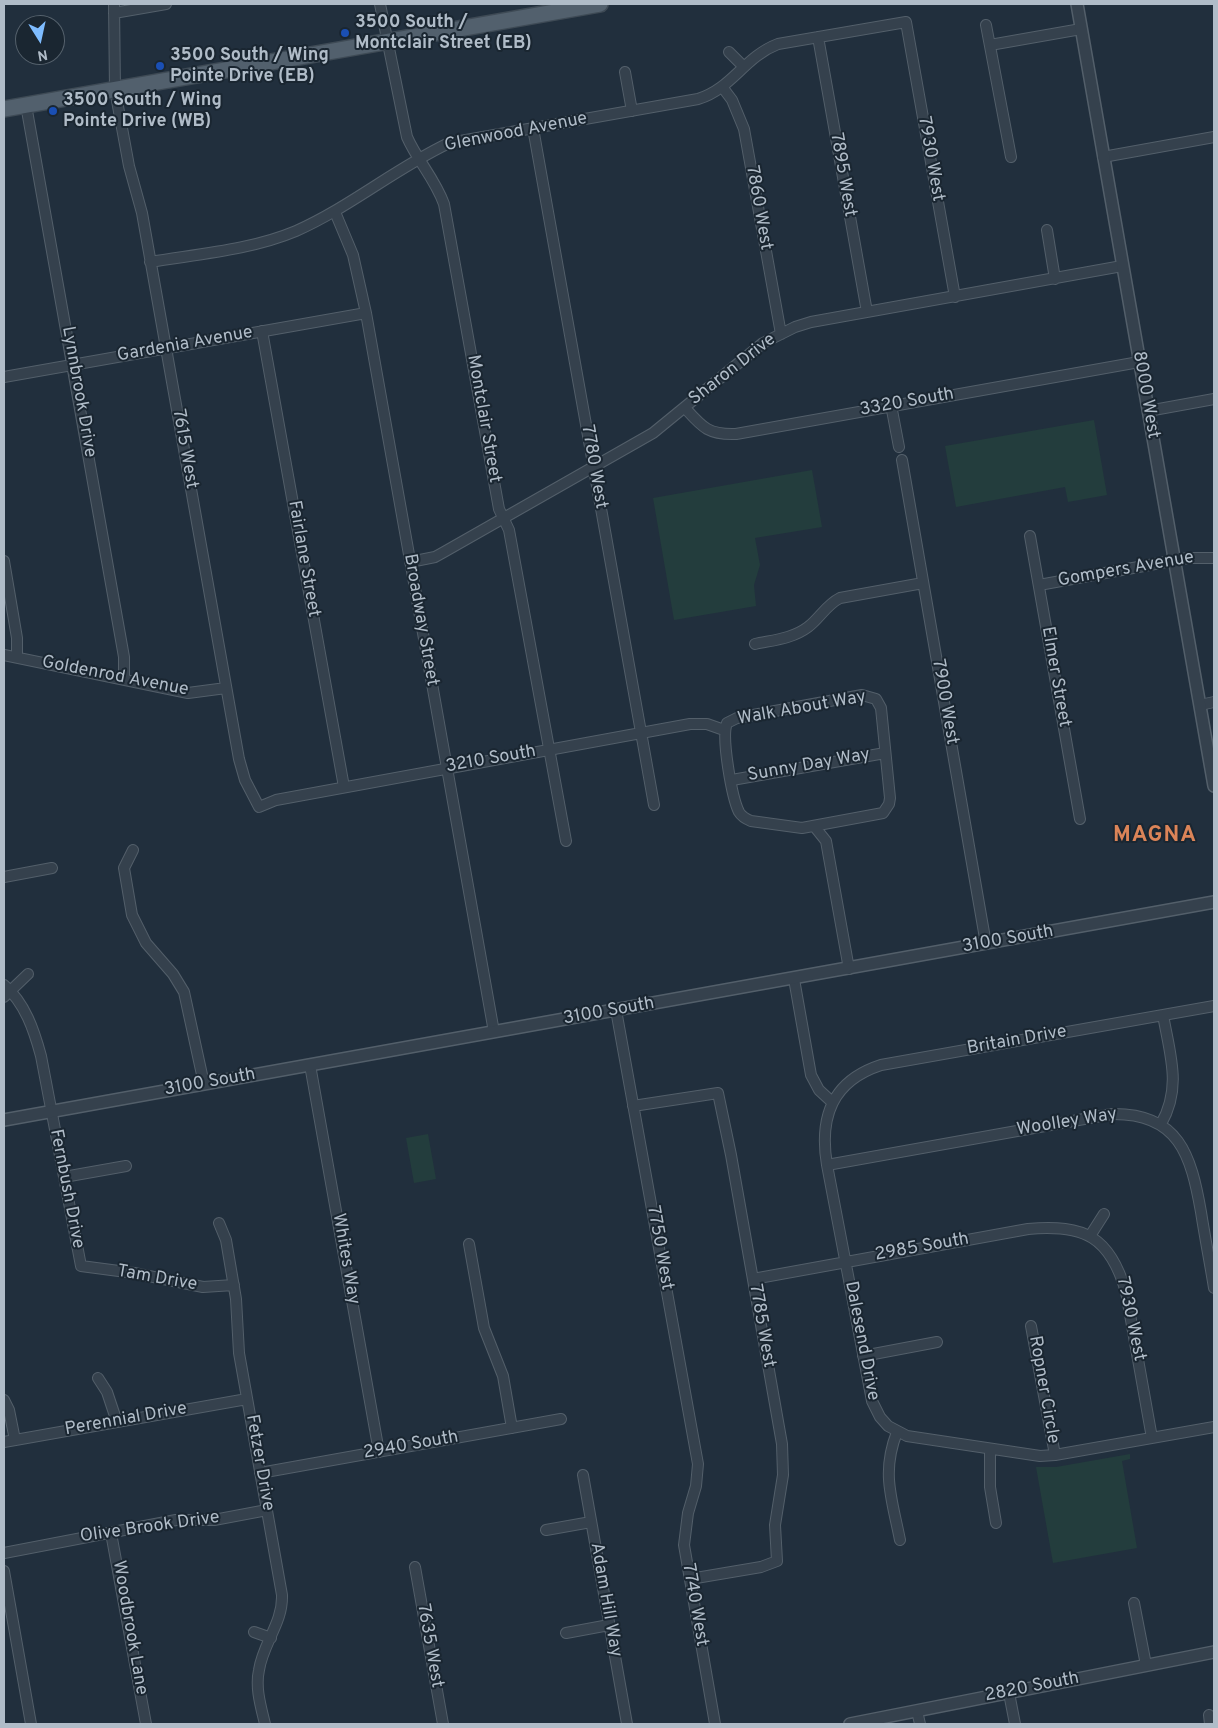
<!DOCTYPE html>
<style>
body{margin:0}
#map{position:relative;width:1218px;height:1728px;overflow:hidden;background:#212f3d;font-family:Overpass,sans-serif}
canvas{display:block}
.frame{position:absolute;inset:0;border:5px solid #b0bcc8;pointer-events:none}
.north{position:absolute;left:15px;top:15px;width:50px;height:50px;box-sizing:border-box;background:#1a2631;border:1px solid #56626d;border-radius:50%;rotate:170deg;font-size:14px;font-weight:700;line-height:20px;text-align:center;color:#b0bcc8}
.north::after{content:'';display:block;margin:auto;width:18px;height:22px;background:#7ebcff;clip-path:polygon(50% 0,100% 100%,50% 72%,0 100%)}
</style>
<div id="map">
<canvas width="1218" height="1728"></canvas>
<div class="frame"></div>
<div class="north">N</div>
</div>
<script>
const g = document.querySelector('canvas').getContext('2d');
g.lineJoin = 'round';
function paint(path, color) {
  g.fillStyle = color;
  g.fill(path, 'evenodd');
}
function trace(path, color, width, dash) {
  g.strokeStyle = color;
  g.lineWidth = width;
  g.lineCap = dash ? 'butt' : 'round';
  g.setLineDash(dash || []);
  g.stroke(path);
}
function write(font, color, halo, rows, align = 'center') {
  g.font = font + ' Overpass,sans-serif';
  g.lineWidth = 4;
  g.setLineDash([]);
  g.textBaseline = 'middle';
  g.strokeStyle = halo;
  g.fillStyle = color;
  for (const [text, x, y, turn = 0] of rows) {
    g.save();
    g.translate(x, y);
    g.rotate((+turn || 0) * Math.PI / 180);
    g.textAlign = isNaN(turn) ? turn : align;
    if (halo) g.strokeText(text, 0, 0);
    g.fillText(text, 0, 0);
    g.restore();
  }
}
const green = new Path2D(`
 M1094,420L1107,495L1068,502L1065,487L956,507L945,446Z
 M812,470L822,527L755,538L760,565L754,585L756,606L674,620L653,498Z
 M428,1134L436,1179L414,1183L406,1138Z
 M1130,1454V1459L1122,1461L1137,1548L1053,1563L1036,1467H1056Z`);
const minor = new Path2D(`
 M114,4L115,90L129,166L142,213L239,759L245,780L259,807L276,800L690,724H707L724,730
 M380,4L407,137C417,160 435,179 444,204L499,509L509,530L566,841
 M114,13L166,4
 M986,25L1011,157
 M818,37L867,312
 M990,45L1081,29
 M729,52L744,67
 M625,72L632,111
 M723,88L732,100L744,129L781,334
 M26,105L124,657V680
 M533,128L654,805
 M1103,157L1214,137
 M335,212L353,255L366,313L494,1032
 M1047,230L1055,279
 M150,262C198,254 251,250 296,231C350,207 396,168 449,143L698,99C733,88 744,57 778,44L906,22L955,297
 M262,331L344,787
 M4,377L366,313
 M891,405L899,447
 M685,408C702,427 708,435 736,434L1139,362
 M1148,411L1214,399
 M902,460L986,944
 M1030,536L1080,819
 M4,561L17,638V657
 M410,562L435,557L444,552L653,433L763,343L795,327L811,322L1122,266
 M1039,585L1188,558H1214
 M755,644C773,640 792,639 808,627C820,618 826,605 840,598L923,583
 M4,655L188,693L226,688
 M862,695L876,699L881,708L890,798L889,804L883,813L802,828L751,821C746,819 742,817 739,812C732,798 721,737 727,723L737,718Z
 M1200,705L1214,702
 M732,780L885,753
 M814,826L826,841L849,969
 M133,850L124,868L132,915L146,943L173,974L184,992L204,1084
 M4,877L52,868
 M794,979L811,1075L819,1090L832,1102
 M4,985C25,1003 34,1030 41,1056L81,1266L134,1273L203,1287L234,1285
 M4,997L28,974
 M1214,1006L881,1065C832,1081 819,1117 827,1165L872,1401L880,1417L888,1426L907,1436L1040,1456L1055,1455L1214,1427
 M616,1010L698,1464L696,1486L688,1513L684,1545L715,1724
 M310,1065L379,1452
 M633,1106L718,1093L731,1155L782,1444L783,1475L775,1525L777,1561L761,1567L690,1579
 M1161,1124C1182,1087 1170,1055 1163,1015
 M827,1165L1112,1114C1179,1113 1191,1155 1201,1212C1205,1238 1210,1263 1214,1288
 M64,1177L126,1166
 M219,1223L226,1240L236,1299L239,1353L282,1595C283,1623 263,1643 259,1670C255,1688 261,1707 265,1724
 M1090,1236L1104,1214
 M469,1244L484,1328L503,1376L512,1428
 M753,1279L1028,1229C1085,1224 1110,1237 1126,1292L1152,1438
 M1031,1326L1055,1455
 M863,1356L937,1342
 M98,1378L107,1392L117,1422
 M4,1400L9,1410L15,1440
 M897,1432C881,1473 892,1499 900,1540
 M4,1442L247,1399
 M990,1450V1487L996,1523
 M260,1473L561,1419
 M583,1475L627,1724
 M546,1530L591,1522
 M111,1533L146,1724
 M4,1553L176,1520H214L267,1510
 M415,1567L443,1724
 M4,1571L31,1724
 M1134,1603L1146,1665
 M254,1632L271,1638
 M566,1633L609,1625
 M1009,1693L1015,1724
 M917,1711L920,1724
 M1209,1715L1210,1724`);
const tertiary = new Path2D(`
 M1077,4L1214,786
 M4,1120L1214,902
 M850,1724L1214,1652`);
const primary = new Path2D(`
 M4,109L600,4`);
const markers = [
 [345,33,5,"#1a4fb4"],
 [160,66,5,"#1a4fb4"],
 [53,111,5,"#1a4fb4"]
];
const poiNames = [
 ["3500 South /",355,23],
 ["Montclair Street (EB)",355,44],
 ["3500 South / Wing",170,56],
 ["Pointe Drive (EB)",170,77],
 ["3500 South / Wing",63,101],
 ["Pointe Drive (WB)",63,122]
];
const streetNames = [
 ["Glenwood Avenue",516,133,-11],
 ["7930 West",930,159,80],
 ["7895 West",842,175,80],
 ["7860 West",758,208,80],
 ["Gardenia Avenue",185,345,-10],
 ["Sharon Drive",733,370,-38],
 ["Lynnbrook Drive",78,392,80],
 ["8000 West",1145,395,80],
 ["3320 South",907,403,-10],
 ["Montclair Street",483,419,80],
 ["7615 West",184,449,80],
 ["7780 West",593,467,80],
 ["Fairlane Street",303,559,80],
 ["Gompers Avenue",1126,570,-10],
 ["Broadway Street",420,620,80],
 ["Goldenrod Avenue",115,677,11],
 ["Elmer Street",1055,677,80],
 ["7900 West",944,702,80],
 ["Walk About Way",802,709,-10],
 ["3210 South",491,760,-10],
 ["Sunny Day Way",809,766,-10],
 ["3100 South",1008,940,-10],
 ["3100 South",609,1012,-10],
 ["Britain Drive",1017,1041,-10],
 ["3100 South",210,1083,-10],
 ["Woolley Way",1067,1123,-9],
 ["Fernbush Drive",66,1189,79],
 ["7750 West",659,1248,80],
 ["2985 South",922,1248,-10],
 ["Whites Way",345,1259,80],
 ["Tam Drive",157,1279,10],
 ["7930 West",1130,1319,78],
 ["7785 West",761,1326,80],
 ["Dalesend Drive",861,1341,79],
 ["Ropner Circle",1043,1390,80],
 ["Perennial Drive",126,1420,-10],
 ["2940 South",411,1446,-10],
 ["Fetzer Drive",259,1463,80],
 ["Olive Brook Drive",150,1528,-8],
 ["Adam Hill Way",605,1600,80],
 ["7740 West",694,1605,80],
 ["Woodbrook Lane",129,1628,80],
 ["7635 West",429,1646,80],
 ["2820 South",1032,1688,-11]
];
const districtNames = [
 ["MAGNA",1155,837]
];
paint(green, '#233d3d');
trace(minor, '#535f6a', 12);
trace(tertiary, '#535f6a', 14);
trace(primary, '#3e4a55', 18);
trace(minor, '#35414d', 10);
trace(tertiary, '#35414d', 11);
trace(primary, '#52606d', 15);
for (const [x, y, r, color] of markers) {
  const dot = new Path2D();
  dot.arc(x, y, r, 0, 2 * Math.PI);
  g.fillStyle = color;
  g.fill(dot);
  trace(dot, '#1a2631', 2);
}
write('bold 18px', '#b0bcc8', '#1a2631', poiNames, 'left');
write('18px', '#b0bcc8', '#1a2631', streetNames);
g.letterSpacing = '1px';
write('bold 22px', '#db8458', '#1a2631', districtNames);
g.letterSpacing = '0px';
</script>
